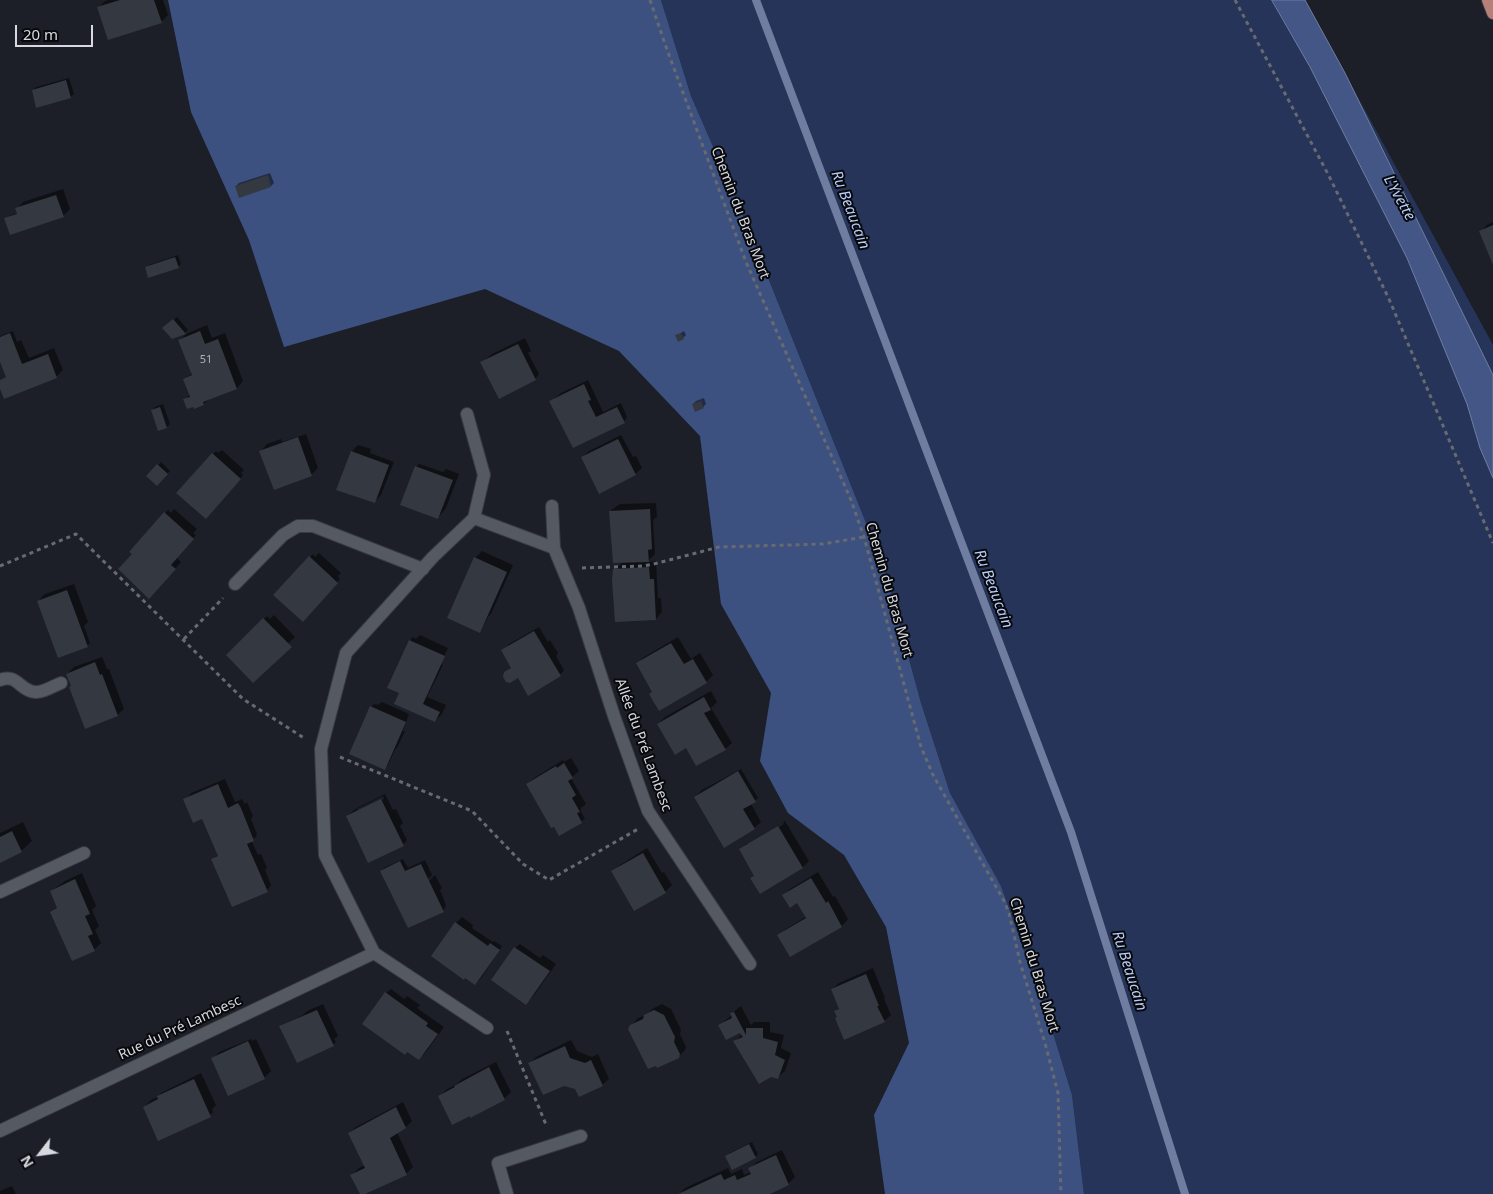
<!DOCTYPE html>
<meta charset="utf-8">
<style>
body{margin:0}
#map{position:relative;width:1493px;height:1194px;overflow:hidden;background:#1c1f27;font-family:"Noto Sans",sans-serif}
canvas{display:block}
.north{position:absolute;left:15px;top:1129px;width:50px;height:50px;-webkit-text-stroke:4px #08090c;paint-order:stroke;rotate:240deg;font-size:14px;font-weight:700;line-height:20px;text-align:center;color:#d7d9df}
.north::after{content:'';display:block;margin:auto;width:18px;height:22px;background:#d7d9df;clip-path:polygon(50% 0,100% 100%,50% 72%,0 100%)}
.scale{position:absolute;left:15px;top:25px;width:78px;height:22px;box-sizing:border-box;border:2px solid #d7d9df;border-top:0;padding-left:6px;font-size:15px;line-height:18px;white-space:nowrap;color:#d7d9df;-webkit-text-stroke:4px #08090c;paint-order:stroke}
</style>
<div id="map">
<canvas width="1493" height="1194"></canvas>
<div class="north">N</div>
<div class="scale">20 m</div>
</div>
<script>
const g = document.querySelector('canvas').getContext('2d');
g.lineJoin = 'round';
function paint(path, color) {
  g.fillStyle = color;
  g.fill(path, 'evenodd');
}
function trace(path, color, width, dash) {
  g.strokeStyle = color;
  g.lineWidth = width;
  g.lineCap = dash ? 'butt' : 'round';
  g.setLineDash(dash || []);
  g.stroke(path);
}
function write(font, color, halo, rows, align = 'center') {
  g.font = font + ' "Noto Sans",sans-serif';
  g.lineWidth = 4;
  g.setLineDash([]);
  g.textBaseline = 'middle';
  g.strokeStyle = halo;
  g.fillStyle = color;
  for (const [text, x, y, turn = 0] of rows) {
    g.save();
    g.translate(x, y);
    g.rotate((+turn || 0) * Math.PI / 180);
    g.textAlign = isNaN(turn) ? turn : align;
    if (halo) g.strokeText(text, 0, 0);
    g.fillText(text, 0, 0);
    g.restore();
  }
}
const green = new Path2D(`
 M661,0H1305L1493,345V1194H1084L1072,1095L1053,1033L1001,886L950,793L921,703L884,568L745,220L691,96Z`);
const forest = new Path2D(`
 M168,0H661L691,96L745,220L884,568L921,703L950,793L1001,886L1053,1033L1072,1095L1084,1194H885L874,1115L909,1043L886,927L844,855L788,813L760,761L771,693L721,604L700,436L619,351L485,289L284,347L249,240L191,112Z`);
const water = new Path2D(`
 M1272,0H1305L1345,73L1493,375V478L1480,448L1467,404L1407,258L1310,67Z`);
const shadow = new Path2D(`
 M108,0H163L168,15L161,22L98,8L105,1Z
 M69,78L74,94L70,97L33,90L36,87Z
 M270,173L274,183L271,186L240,196L236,186L239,183Z
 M63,189L70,209L63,216L6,219L9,216L18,213L16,209L23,202Z
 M1493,222V262L1480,232L1487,225Z
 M178,255L181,264L178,267L146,268L149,265Z
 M177,317L188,330L185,333L173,338L167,325Z
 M207,325L212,338L225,333L243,381L237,388L209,399L204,404L185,400L190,394L184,379L192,374L180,340L186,334Z
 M13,331L17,342L21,340L29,358L54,348L63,370L57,376L5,398L0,385V380L7,376L0,359V336Z
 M684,331L686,335L683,338L676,336Z
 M525,338L531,351L528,353L539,374L535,379L482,362L492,354Z
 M588,380L603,412L621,403L627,417L624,422L573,446L551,401L561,393Z
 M704,398L706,404L703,407L693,404L696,401Z
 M163,404L170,424L167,427L152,410L155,407Z
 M306,434L318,468L311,475L261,451L267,444L281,439L282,442Z
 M621,435L633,457L636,456L642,468L635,474L582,457L589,451Z
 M358,445L371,449L370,453L394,462L381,495L374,502L352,451Z
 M222,450L244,470L241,473L243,475L235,485L178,492L216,451L218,453Z
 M161,462L170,471L157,485L148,476Z
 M419,464L443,472L446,469L459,474L446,508L438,518L416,467Z
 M656,503L657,517L653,520L655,554L647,562L656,561L658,598H661L662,612L656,619L614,570L623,562L610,511L620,504Z
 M174,509L197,529L193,533L196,535L176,557L181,562L156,591L137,550L131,551L168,510L171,513Z
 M482,551L513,565L491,614L488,617L482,629L480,632L475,558Z
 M319,553L341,573L338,576L340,579L332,588L275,595L313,554L315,557Z
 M74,584L88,622L84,626L90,643L87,646L38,601L45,594Z
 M274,615L295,637L283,648V652L294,643L253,681L228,655L267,616L270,619Z
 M539,627L548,642L550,640L558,653L556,656L564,670L560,675L518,677L509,669L512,667L503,651L509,644Z
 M420,635L448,648L441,664L443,665L427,697L446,705L442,714L435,721L400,693L410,640L413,637L416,639Z
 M678,637L691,659L700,653L713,675L706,682L653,691L637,663L644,657Z
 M102,657L107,669H109L124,709L117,715L72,686L67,674L74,667Z
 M711,691L717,702L711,708L732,743L725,749L686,746L658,724L665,717Z
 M382,702L409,714L403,731H405L398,746L395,750L388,765L385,768L371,707L374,704L378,705Z
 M571,758L579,771L571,778L586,804L581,808V812L585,819L560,835L527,784L534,778L563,760L564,762Z
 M741,769L758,798L751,804L761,822L754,828L695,797L702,790Z
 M225,779L235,802L242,799L245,804L247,802L253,816L251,819L257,834L256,837L251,840L258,855L261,854L267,868L265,870L271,885L267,891L213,859L219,854L203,817L185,800L191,793Z
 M385,794L393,810L396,809L403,823L400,826L407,840L403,845L347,816L357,808ZM383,796L384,799L357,812V809Z
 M785,821L809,861L803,867L755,875L741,849L747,843V846L784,824L783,822L747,843Z
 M23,822L32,841L21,851L0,862V833Z
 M647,848L662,873L664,872L672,885L665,892L635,909L613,871L620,865Z
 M403,859L408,868L425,860L432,875L427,880V883L435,875L442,888L440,890L446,905L443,911L381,871L384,868Z
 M818,872L833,897L835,896L848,919L842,926L791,955L779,936L786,929L807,916L798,902L784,895L790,889Z
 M82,873L96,906L92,910L99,926L95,930L101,943L94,950L51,912L58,907L51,891L65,881Z
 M462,917L473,925L472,928L493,942L494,941L502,946L482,977L475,984L456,923Z
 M520,944L540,958L543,955L556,964L535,994L526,1003L493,980L515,948Z
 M873,968L885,998L884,999L891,1015L884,1021L838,1017L836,1011L840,1007L832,989L839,983Z
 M391,989L404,999L407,996L420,1005L417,1008L444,1027L426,1052L419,1059L364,1024L386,993Z
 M323,1004L338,1036L334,1039L336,1042L333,1045L281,1027L284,1024L303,1015L307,1011Z
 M662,1004L671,1009L681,1030L680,1034L686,1047L685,1050L678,1057L631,1026L638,1018L646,1015L652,1009Z
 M741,1006L751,1025L754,1022H770V1032L784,1035L781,1048L791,1053L785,1071L778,1077L734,1042L743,1034L741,1031L720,1025L727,1019L732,1015L731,1014Z
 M251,1039L252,1041L256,1039L271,1071L264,1078L212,1059L219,1052Z
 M571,1040L577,1051L592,1057L598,1054L609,1079L602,1085L576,1088L530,1063L536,1057Z
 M496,1062L511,1092L505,1098L471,1116L439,1097L446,1090L458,1083L462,1079Z
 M201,1073L216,1105L212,1109L213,1112L210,1115L159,1139L144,1107L151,1100L158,1097L161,1093Z
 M403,1102L412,1121L406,1127L397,1132L413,1167L406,1174L362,1194L352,1175L359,1168L365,1165L349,1133L356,1127Z
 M752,1142L758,1154L755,1157L727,1156L730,1153Z
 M782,1150L795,1177L788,1184L768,1194H679L685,1188L728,1168L731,1174L742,1169L744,1175L751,1172L750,1168L757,1162Z
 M12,1186L16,1194H0V1191Z`);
const stream = new Path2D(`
 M756,0L1071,832L1185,1194`);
const building = new Path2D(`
 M120,0H154L162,23L108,40L97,7Z
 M66,80L71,98L36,108L32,90Z
 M268,175L271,187L239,198L235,186Z
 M56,195L64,217L10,235L4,218L17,214L15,208Z
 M1493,225V265L1479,231Z
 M175,257L179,268L148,278L145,267Z
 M173,319L186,334L172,339L162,328Z
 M200,331L205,344L218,339L237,389L203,402L204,405L194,409L193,407L187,409L183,399L190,397L183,379L192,375L178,340Z
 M10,333L22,364L48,354L57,378L4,399L0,389V380L6,377L0,362V337Z
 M681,333L684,339L678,342L675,335Z
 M518,344L536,380L499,399L480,362Z
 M584,384L591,400L588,401L596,417L617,407L625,423L573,448L549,401Z
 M701,401L704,408L695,412L692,404Z
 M160,407L167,428L158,431L151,410Z
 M298,437L312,476L274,490L259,451Z
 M618,439L636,475L599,494L581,457Z
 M351,451L389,465L375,503L336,490Z
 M212,453L241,479L206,519L176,493Z
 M157,464L168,474L157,486L146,476Z
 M415,466L453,480L438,519L400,505Z
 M650,509L652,549L648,550L649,562L613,563L609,511Z
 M164,512L194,539L171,565L176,569L149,599L118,569L132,554L129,552Z
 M309,556L338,583L303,622L273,595Z
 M474,557L507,572L480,633L447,618Z
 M649,567L650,579H654L656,620L615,622L612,581L613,569Z
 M67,590L88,647L58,658L37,601Z
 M263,618L292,647L253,683L226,655Z
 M534,631L561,676L528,696L518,678L510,683L506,682L503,677L504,672L511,668L501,650Z
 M409,640L445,656L423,704L440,712L435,722L394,704L399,693L387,688Z
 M671,643L684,664L693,659L707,683L659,711L649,694L652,692L636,663Z
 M95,662L100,675L102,674L118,716L85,729L69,687L71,686L66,674Z
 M704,697L711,710L704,713L726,750L696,766L686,748L675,755L657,724Z
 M370,706L406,722L385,770L349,754Z
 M564,763L573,778L568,781L576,795L572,798L580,812L577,813L582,823L559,836L554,827L551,828L526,784L556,766L557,768Z
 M738,771L756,802L743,809L755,829L724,848L694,797Z
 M218,784L228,808L238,803L241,808L254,841L247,844L268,892L232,907L211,859L218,856L202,819L193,823L183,799Z
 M381,799L404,846L368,863L346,816Z
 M778,826L803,868L760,894L750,878L754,876L739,849Z
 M12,831L22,852L0,863V837Z
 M643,853L666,893L634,911L611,871Z
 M400,861L405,871L421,864L444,912L408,928L380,871Z
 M811,878L826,903L828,901L842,927L790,957L777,935L806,918L797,903L790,908L782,895Z
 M75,879L90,914L85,916L93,934L88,936L95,951L72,961L50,912L57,908L50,891Z
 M455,922L488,946L490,943L500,950L475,985L465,978L464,980L431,956Z
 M514,947L550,971L526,1005L491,980Z
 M866,974L879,1006H877L885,1022L844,1040L835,1018L837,1017L834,1011L839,1009L831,989Z
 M385,992L428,1023L426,1026L438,1034L419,1060L407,1052L405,1055L362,1024Z
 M317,1010L334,1046L297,1063L279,1026Z
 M654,1010L664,1015L675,1037L674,1042L680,1054L679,1058L657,1068L656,1066L648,1069L628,1029L630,1025L643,1019L644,1015Z
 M734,1012L746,1035V1028H763V1038L778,1042L775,1055L785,1060L778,1079L771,1077L759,1084L733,1041L743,1037L740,1033L726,1040L718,1025L732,1018L730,1013Z
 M248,1041L265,1079L228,1096L211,1058Z
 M565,1046L570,1058L585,1063L591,1060L603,1086L579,1097L575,1089L564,1086L543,1095L528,1063Z
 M489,1067L505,1100L470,1118V1116L452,1125L438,1096L455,1087L454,1086Z
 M194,1079L211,1117L158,1141L143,1107L158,1099L157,1096Z
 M396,1107L406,1128L390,1138L407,1175L365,1194H360L350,1175L365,1168L348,1133Z
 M749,1144L756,1158L732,1170L725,1156Z
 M776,1155L789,1185L770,1194H678L721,1174L724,1180L735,1175L737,1180L751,1174L748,1168Z`);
const path = new Path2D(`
 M650,0L665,44L746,262L851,500L864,537L921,747L933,775L1004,901L1009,913L1020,962L1045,1043L1058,1093L1061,1194
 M1235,0L1329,176L1389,299L1493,543
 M0,566L76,534L243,699L304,738
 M582,568L644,566L658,563L719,547L823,544L864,537
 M184,639L223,598
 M340,757L472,811L523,864L549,880L638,829
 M507,1031L547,1127`);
const minor = new Path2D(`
 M467,414L484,475L474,518
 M552,506L554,548
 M235,584L283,535L298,526H313L423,569
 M0,680C17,673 20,691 35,692C43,693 53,686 61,683
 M0,892L84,853
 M487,1028L374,953L325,855L321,749L346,653L433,557L474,518L554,548L579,608L614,716L648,811L750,964
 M0,1131L374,953
 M507,1194L498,1163L581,1136`);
const major = new Path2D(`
 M1488,0L1493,13`);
const numberNames = [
 ["51",206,360]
];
const streetNames = [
 ["Chemin du Bras Mort",740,213,69],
 ["Chemin du Bras Mort",889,590,74],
 ["Allée du Pré Lambesc",643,745,70],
 ["Chemin du Bras Mort",1034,965,73],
 ["Rue du Pré Lambesc",180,1028,-25]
];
const waterNames = [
 ["L'Yvette",1399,198,61],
 ["Ru Beaucain",850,210,69],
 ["Ru Beaucain",993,589,69],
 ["Ru Beaucain",1129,971,72]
];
paint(green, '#253458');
paint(forest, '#3d5180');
paint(water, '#435686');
trace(water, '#6f7da1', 1);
paint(shadow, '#0007');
trace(stream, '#6f7da1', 8);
paint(building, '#343840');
trace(minor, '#393b42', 14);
trace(major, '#393b42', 14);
trace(path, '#676a71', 3, [4, 4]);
trace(minor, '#555962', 12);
trace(major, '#b67f78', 12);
write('11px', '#aeb1b7', null, numberNames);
write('14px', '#d7d9df', '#08090c', streetNames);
write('italic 15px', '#b8ccf9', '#08090c', waterNames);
</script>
